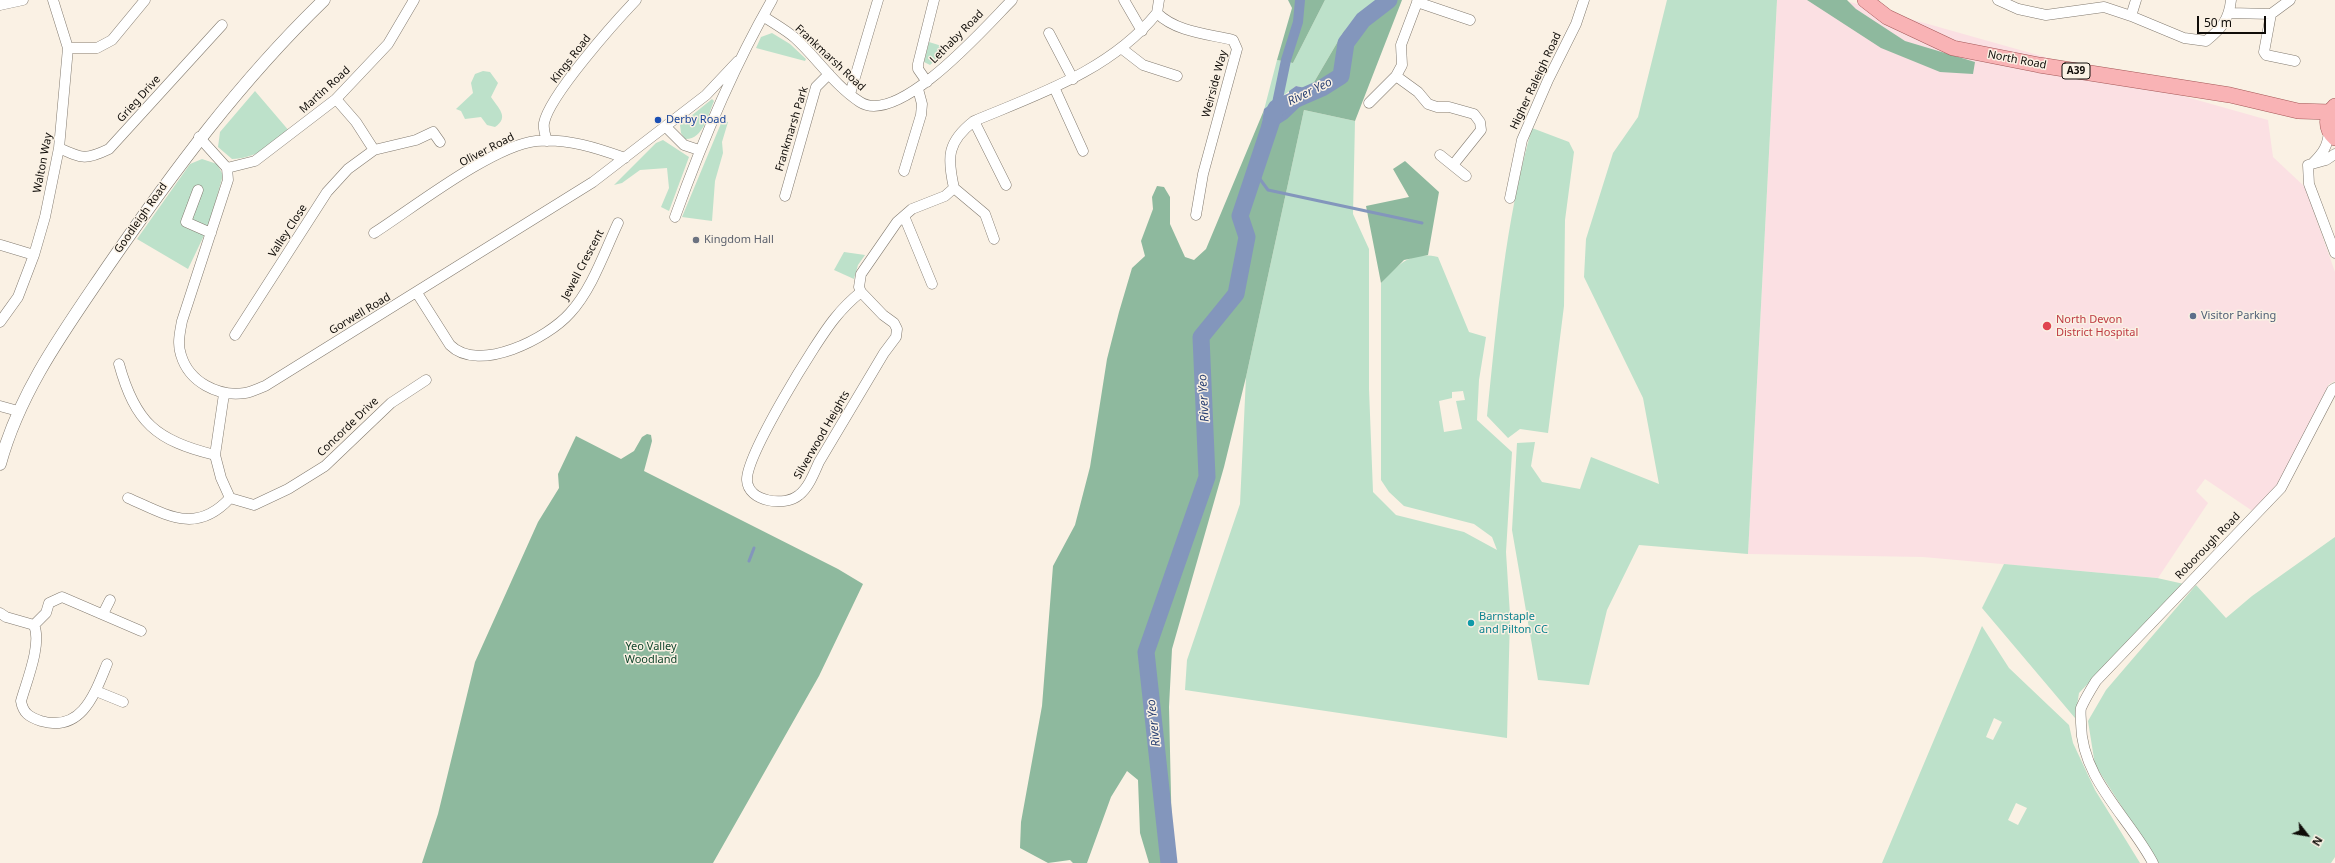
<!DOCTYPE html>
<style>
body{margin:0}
#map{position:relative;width:2335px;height:863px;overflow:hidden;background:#faf1e4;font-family:"Noto Sans",sans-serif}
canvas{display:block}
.north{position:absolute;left:2287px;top:815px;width:40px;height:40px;-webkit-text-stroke:3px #faf1e4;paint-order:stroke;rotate:121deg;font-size:11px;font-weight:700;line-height:16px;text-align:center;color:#0f0c08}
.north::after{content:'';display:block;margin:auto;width:14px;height:18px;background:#0f0c08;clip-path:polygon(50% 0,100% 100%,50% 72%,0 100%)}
.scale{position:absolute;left:2197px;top:16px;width:69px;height:18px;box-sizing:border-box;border:2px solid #0f0c08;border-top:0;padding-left:5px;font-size:12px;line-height:14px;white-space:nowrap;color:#0f0c08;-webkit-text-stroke:3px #faf1e4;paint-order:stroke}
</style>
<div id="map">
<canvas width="2335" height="863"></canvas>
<div class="north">N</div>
<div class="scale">50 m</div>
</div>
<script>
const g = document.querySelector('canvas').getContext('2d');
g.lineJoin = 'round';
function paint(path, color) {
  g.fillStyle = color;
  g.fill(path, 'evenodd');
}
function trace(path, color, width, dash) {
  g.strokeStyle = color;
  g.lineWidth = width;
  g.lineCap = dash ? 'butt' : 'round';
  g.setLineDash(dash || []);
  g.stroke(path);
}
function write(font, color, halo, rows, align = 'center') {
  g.font = font + ' "Noto Sans",sans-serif';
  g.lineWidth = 3;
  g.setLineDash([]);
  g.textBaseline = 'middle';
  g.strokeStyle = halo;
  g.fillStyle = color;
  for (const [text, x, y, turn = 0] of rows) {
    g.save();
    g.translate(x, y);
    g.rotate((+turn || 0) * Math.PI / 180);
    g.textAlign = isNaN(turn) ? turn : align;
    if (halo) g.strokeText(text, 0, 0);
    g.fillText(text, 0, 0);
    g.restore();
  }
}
const medical = new Path2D(`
 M1777,0H1843L2268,120L2273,157L2305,187L2335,272V381L2329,384L2280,485L2254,512L2205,479L2196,491L2208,503L2158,578L1923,557L1748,554Z`);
const green = new Path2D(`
 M1325,0H1377L1344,31L1310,89L1296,86L1264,110L1277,60L1293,63Z
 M1667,0H1777L1748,554L1639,545L1607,610L1589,685L1538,680L1512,530L1517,443L1535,442L1531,466L1542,482L1580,489L1591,457L1659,484L1643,398L1584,277L1586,239L1613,153L1638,117Z
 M772,33L790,44L806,59L805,61L756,48L761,37Z
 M929,42L945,47L943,53L930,65L924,62Z
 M483,71L490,72L498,83L491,97C498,108 510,117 495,127L487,125L481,117L465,119L461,111L456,109L473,93L471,83L475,74Z
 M255,91L290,132C271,145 255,159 232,159L218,147L220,132Z
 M712,99L714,101C708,115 703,140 685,139L681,133L680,125Z
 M1304,110L1355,121L1353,214L1369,249V389L1373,492L1396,515L1464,532L1497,550L1492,537L1474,524L1404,506L1389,492L1381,480V283C1399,264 1410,251 1438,257L1469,332L1486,337L1479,380L1477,420L1512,452L1506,552L1510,615L1507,738L1185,690L1187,660L1240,504L1246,377ZM1463,391L1465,400L1456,401L1462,429L1444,432L1439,401L1452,398V392Z
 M722,121L728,122L722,142L723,153L715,181L712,221L682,217Z
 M1532,128L1569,142L1574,152L1565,220L1564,306L1548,433L1520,429L1508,438L1487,416C1497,320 1505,221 1532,128Z
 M663,140L689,157L669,211L661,207L669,188L667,168L640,170L622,183L614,185L656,143Z
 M202,159L217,164L223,175L209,225L188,269L137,239L190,164Z
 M844,252L865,255L858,265L854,279L834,270Z
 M2335,537V857L2331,863H2158L2095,765L2088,721L2106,690L2196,585L2226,618L2252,596Z
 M2004,564L2157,578L2184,584L2079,693L2075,718L1982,608Z
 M1982,626L2009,668L2069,725L2073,743L2095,790L2140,863H1882ZM1994,718L2002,722L1993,740L1986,737ZM2016,803L2027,808L2018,825L2008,820Z`);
const forest = new Path2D(`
 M1288,0H1325L1293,63L1277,60L1292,8Z
 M1378,0H1402L1355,121L1304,110L1246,377L1224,467L1172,649L1169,707L1172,839L1175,863H1149L1140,833L1138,780L1127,771L1111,797L1087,863H1073L1070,860L1048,863L1020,848L1021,822L1042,706L1053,566L1075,525L1090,467L1107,359L1119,312L1132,268L1145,256L1141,241L1153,209L1152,197L1157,186L1164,187L1170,197V224L1185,257L1194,260L1206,249L1264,110L1261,136L1309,98L1310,89L1344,31Z
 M1807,0H1847L1856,9L1905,41L1975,62L1973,74L1940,72L1881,48Z
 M1405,161L1439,192L1428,255L1404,260L1381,283L1366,206L1409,197L1393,169Z
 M647,434L651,435L652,441L644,471L838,569L863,584L819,676L713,863H422L438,814L475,662L538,522L559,488L558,474L576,436L621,459L634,451L642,437Z`);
const water = new Path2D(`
 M1296,86L1310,89L1309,98L1287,119L1260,136L1264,109L1278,99L1289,100V91Z`);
const stream = new Path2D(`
 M1254,171L1268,190L1422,223
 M749,561L754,548`);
const canal = new Path2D(`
 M1276,108L1286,60L1298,22L1300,0`);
const river = new Path2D(`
 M1169,863L1146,652L1207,477L1201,337L1236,294L1247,237L1240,216L1276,108L1322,88L1341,76L1346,43L1363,20L1389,0`);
const minor = new Path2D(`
 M1124,0L1142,31
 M1998,0L2018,9L2046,15L2104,7L2131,16L2184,38L2206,41C2221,29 2229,20 2231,0
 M1417,2L1470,20
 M0,5L23,0
 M1157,13C1176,32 1208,34 1233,40L1237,49L1203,174L1196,215
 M1157,13L1159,0
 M2230,13L2271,14L2290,0
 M2271,14L2264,52L2266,55L2295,61
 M763,16C773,23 786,30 795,38C817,58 835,86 860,102C899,127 987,25 1012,0
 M2131,16L2136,0
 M1049,33L1073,79
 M68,48H97L112,40L145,0
 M1121,48L1143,65L1177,76
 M1396,76L1418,92L1428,104L1437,107H1449L1474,114L1480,122L1481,130L1453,165
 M927,82L918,69V64L934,0
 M1054,87L1083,151
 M850,94L878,0
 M1369,103L1396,76L1402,65L1401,45L1418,0
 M974,121L1006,185
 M666,127L684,145L699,150
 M199,137L227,168L228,180L182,321C180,332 177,344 181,355C189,382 218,397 245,393C252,392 259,388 265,386L593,182L706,95L738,61
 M547,141C545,135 543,129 544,123C549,96 615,22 636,0
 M59,148C83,159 86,160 109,149L222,25
 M374,150L416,140L433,132L440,142
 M2335,154L2326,160L2308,165L2309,184L2335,253
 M1440,155L1466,176
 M2313,163C2323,153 2328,146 2329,131
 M227,168L255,161L336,99L388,44L414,0
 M904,171L921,115L922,104L918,89
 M954,188L985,214L994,239
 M198,190L186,222L211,233
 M785,196L816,87L829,74
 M1510,198L1522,140L1548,80L1576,24L1584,0
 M904,216L932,284
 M675,217C702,142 732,69 772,0
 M374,233C413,208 492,146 536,141C567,138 597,148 625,158
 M1,245L34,255
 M861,292C851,300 843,308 835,318C816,341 746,455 747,480C748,502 785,507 799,495C809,487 814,473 819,462L884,353L896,337L897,329L894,323L883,315L861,292L859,287L861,274L897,222L912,209L945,196L954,188C947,157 947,142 974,121C1039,94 1111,70 1157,13
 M417,293L450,345C479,374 548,338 570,313C592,289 604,253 618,223
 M0,322L18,297L34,255L45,217L59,148L68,48L53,0
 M235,335L327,192L348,169L374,150L356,122L336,99
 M119,364C135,422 156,441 215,455
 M224,394L215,455L221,478L230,498L254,505L288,489L325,466L391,403L426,380
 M0,406L18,411
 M128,498C167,515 196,535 230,498
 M0,613L6,617L34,625C42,644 27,680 21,701C23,713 29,717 41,721C82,733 95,693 107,664
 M103,614L110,600
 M34,625L46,613L49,603L62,597L141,631
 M96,691L123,702
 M2153,863C2129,817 2081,779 2081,723C2081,718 2080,712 2081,708C2085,699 2091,689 2096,681L2281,488L2332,390L2335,388`);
const tertiary = new Path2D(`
 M0,464C20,391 64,331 106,269C172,173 240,81 324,0`);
const primary = new Path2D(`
 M1865,0L1887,17L1953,48L2039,65L2230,95L2298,111L2330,112
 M2335,106C2325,115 2325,129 2335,138`);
const markers = [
 [658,120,4,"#1a4fb4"],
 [696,240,4,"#6b7280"],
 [2193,316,4,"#5c6f8a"],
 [2047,326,5,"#e0444e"],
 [1471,623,4,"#0f9aa8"]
];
const shields = [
 [2076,71,28]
];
const shieldNames = [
 ["A39",2076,71]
];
const streetNames = [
 ["Lethaby Road",957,37,-45],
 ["Frankmarsh Road",830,58,43],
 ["Kings Road",571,59,-52],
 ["North Road",2017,60,11],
 ["Higher Raleigh Road",1536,81,-65],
 ["Weirside Way",1215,84,-75],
 ["Martin Road",325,90,-42],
 ["Grieg Drive",139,99,-48],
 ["Frankmarsh Park",792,129,-73],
 ["Oliver Road",487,150,-27],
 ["Walton Way",43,163,-79],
 ["Goodleigh Road",141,218,-55],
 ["Valley Close",288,231,-57],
 ["Jewell Crescent",583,265,-62],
 ["Gorwell Road",360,314,-31],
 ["Concorde Drive",348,427,-44],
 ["Silverwood Heights",822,435,-60],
 ["Roborough Road",2208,546,-46]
];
const transitNames = [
 ["Derby Road",666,120]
];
const worshipNames = [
 ["Kingdom Hall",704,240]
];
const serviceNames = [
 ["Visitor Parking",2201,316]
];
const healthNames = [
 ["North Devon",2056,320],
 ["District Hospital",2056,333]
];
const cultureNames = [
 ["Barnstaple",1479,617],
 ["and Pilton CC",1479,630]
];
const parkNames = [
 ["Yeo Valley",651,647],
 ["Woodland",651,660]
];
const waterNames = [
 ["River Yeo",1310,92,-26],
 ["River Yeo",1204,398,-93],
 ["River Yeo",1154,723,-96]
];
paint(medical, '#fbe0e3');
paint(green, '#bde1ca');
paint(forest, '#8eb99e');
paint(water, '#8396bc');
trace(stream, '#8396bc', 3);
trace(canal, '#8396bc', 10);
trace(river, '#8396bc', 17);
trace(minor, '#827a6f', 11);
trace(tertiary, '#827a6f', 13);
trace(primary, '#a45858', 16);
trace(minor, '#fff', 10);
trace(tertiary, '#fff', 12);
trace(primary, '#f9b3b5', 15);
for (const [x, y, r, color] of markers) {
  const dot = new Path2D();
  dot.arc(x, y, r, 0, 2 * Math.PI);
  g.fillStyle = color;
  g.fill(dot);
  trace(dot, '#faf1e4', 1.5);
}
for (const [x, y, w] of shields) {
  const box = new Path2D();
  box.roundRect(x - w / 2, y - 8, w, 16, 3);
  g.fillStyle = '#faf1e4';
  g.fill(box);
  trace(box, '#0f0c08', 1);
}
write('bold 10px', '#0f0c08', null, shieldNames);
write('11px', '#0f0c08', '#faf1e4', streetNames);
write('11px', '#164399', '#faf1e4', transitNames, 'left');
write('11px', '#5b616d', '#faf1e4', worshipNames, 'left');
write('11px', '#4e5e75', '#faf1e4', serviceNames, 'left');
write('11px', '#be3a42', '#faf1e4', healthNames, 'left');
write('11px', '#0d838f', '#faf1e4', cultureNames, 'left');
write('11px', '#0e442a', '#faf1e4', parkNames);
write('italic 12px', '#2b4274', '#faf1e4', waterNames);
</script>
